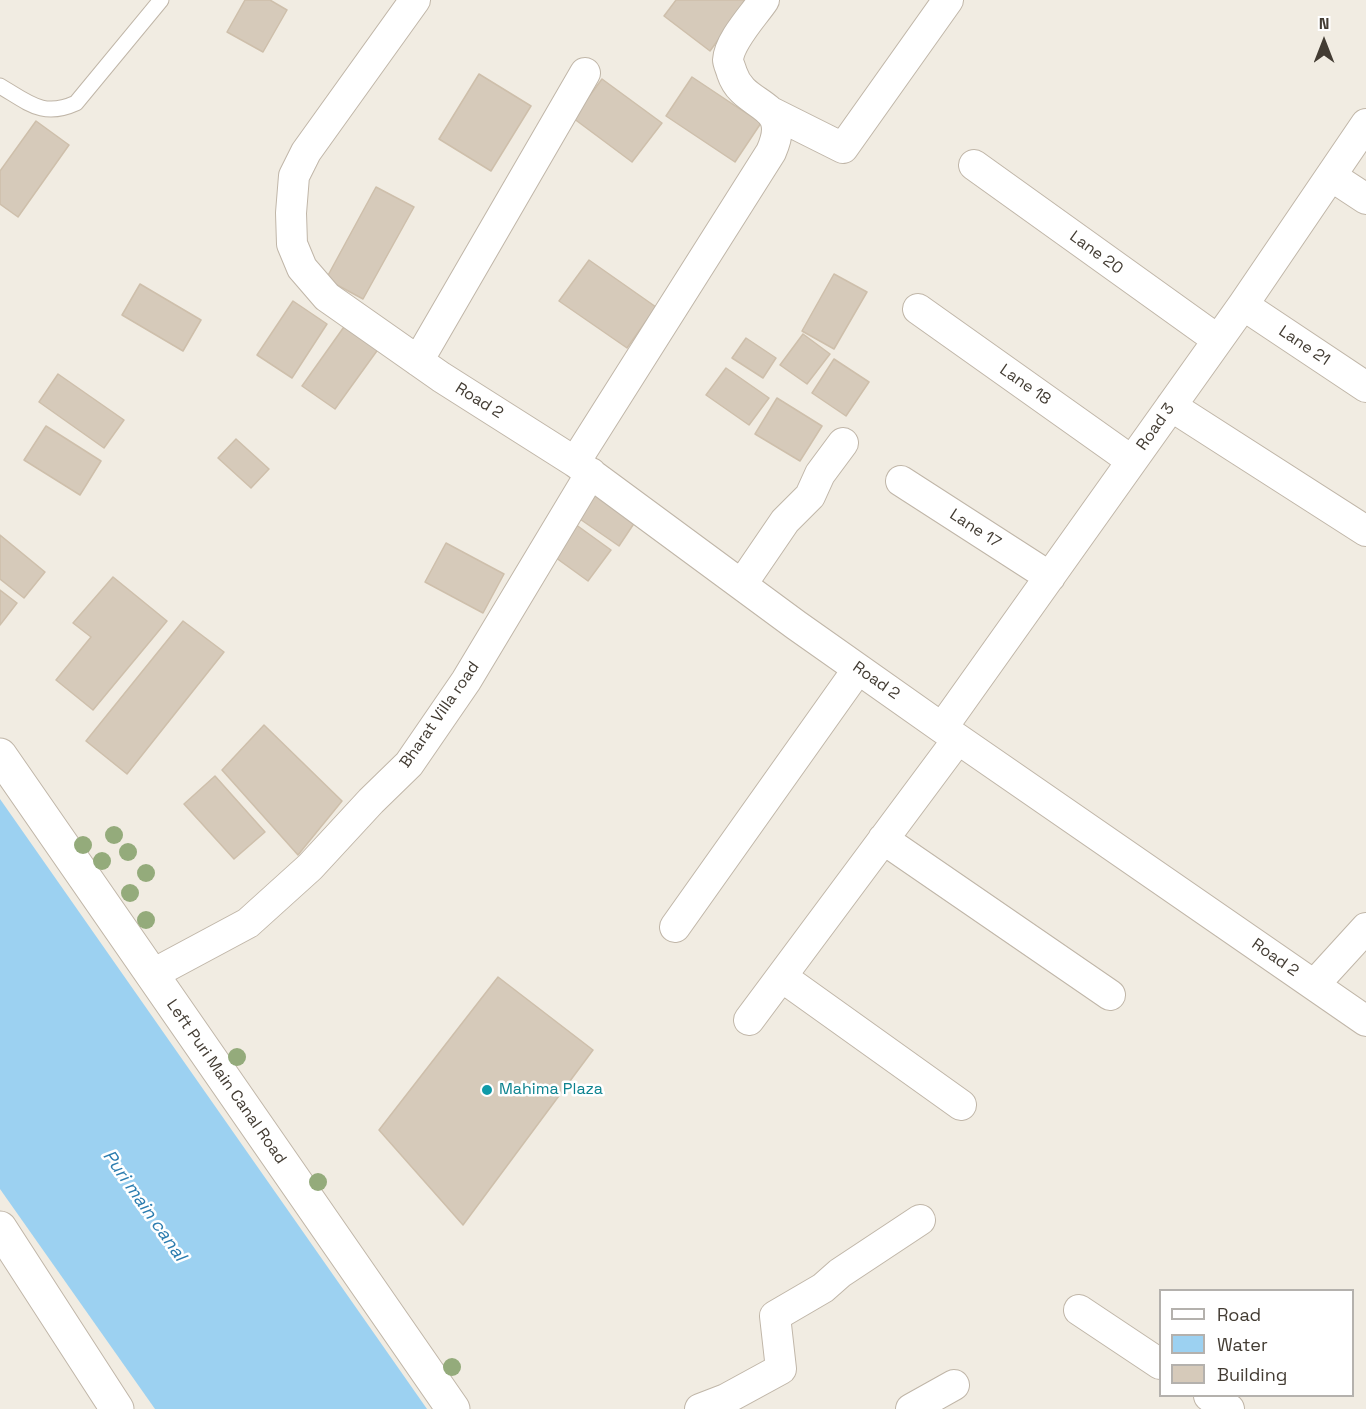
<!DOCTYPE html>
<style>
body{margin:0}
#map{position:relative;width:1366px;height:1409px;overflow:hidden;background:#f1ece2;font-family:"Space Grotesk",sans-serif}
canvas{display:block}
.legend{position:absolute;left:1159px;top:1289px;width:195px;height:108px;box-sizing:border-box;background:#fff;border:2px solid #b4b1ad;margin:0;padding:8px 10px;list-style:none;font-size:18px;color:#433c33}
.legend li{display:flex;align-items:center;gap:12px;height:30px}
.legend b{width:30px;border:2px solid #b4b1ad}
.north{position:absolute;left:1294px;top:12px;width:60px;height:60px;-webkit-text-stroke:4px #fff;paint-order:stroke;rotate:0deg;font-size:16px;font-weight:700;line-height:24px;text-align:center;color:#433c33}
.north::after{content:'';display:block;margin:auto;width:21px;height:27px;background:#433c33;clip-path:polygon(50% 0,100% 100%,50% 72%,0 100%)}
</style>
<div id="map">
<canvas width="1366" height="1409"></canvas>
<ul class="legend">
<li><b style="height:8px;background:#fff"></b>Road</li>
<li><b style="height:16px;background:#9cd1f1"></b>Water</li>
<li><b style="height:16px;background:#d6caba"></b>Building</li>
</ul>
<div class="north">N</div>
</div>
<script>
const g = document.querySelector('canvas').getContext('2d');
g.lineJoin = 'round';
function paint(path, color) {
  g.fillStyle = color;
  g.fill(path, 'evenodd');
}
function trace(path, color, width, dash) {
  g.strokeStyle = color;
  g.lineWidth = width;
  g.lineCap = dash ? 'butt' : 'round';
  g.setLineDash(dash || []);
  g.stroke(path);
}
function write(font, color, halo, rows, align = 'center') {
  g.font = font + ' "Space Grotesk",sans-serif';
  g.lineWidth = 5;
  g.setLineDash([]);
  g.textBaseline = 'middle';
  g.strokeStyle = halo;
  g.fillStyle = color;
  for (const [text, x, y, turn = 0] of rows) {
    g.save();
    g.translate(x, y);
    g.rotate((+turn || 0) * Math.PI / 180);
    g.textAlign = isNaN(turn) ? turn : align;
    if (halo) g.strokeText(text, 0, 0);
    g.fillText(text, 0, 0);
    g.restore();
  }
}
const water = new Path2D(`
 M0,799L427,1409H155L0,1189Z`);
const building = new Path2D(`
 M245,0H270L287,10L263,52L227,32Z
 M676,0H743L746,2L710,51L664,16Z
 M479,74L531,106L491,171L439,139Z
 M692,77L761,123L735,162L666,116Z
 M602,79L662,123L632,162L573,118Z
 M36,121L69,145L18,217L0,204V171Z
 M376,187L414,207L363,299L326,279Z
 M589,260L656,307L627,348L559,301Z
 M834,274L867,292L834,349L802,331Z
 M140,284L201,320L183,351L122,315Z
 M293,301L327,324L292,378L257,355Z
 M346,324L379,348L335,409L302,386Z
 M803,334L830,354L807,384L780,365Z
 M746,338L776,358L763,378L732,358Z
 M834,359L869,382L846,416L812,393Z
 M726,368L769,398L749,425L706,395Z
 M58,374L124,420L104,448L39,402Z
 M777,398L822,426L800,461L755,434Z
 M46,426L101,461L80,495L24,460Z
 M236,439L269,469L251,488L218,458Z
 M594,493L635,522L619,546L577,517Z
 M575,524L611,550L588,581L552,555Z
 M0,535L45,572L24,598L0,579Z
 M446,543L504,574L483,613L425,582Z
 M113,577L167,621L93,710L56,680L91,637L73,623Z
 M0,590L17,603L0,625Z
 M183,621L224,652L127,774L86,741Z
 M264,725L342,801L298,855L222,770Z
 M215,776L265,832L234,859L184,804Z
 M498,977L593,1050L463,1225L379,1130Z`);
const service = new Path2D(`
 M0,86C29,103 43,118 76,103L161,0`);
const minor = new Path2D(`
 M415,0L306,152L294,176L291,213L292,244L302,268L327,297L441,377L575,462L796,625L942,728L1366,1021
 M771,112L843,148L948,0
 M974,165L1218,340
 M1331,176L1366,199
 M1243,305L1366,387
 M918,309L1132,461
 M418,361L585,73
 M1171,406L1366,531
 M575,462L771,152C794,100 744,110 732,73C731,69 728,63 728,60C729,41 754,15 764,0
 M901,481L1050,577
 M742,584L785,521L810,496L820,474L843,443
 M942,728L1243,305L1366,124
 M883,839L1110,995
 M675,927L858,669
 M151,975L248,923L310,867L371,801L409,764L466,681L591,473
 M782,977L961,1105
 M1314,985L1366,928
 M749,1020L958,739
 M1079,1310L1160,1364
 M1209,1396L1229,1409
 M700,1409L726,1399L781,1369L775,1316L823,1288L840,1273L920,1220
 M911,1409L954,1385`);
const tertiary = new Path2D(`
 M0,755L453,1409
 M0,1228L117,1409`);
const trees = [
 [114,835],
 [83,845],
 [128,852],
 [102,861],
 [146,873],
 [130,893],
 [146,920],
 [237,1057],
 [318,1182],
 [452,1367]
];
const markers = [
 [487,1090,6,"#0f9aa8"]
];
const streetNames = [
 ["Lane 20",1096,253,36],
 ["Lane 21",1304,346,34],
 ["Lane 18",1025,385,35],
 ["Road 2",479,401,32],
 ["Road 3",1156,427,-55],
 ["Lane 17",975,529,33],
 ["Road 2",876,681,35],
 ["Bharat Villa road",440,715,-55],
 ["Road 2",1275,958,35],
 ["Left Puri Main Canal Road",226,1082,55]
];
const cultureNames = [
 ["Mahima Plaza",499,1090]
];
const waterNames = [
 ["Puri main canal",144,1206,55]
];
paint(water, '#9cd1f1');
paint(building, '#d6caba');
trace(building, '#cebfab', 1.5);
trace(service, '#c0b6a8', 17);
trace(minor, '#c0b6a8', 32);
trace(tertiary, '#c0b6a8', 35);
trace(service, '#fff', 15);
trace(minor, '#fff', 30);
trace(tertiary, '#fff', 33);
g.fillStyle = '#94ab7b';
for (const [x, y] of trees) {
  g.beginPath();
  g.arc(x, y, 9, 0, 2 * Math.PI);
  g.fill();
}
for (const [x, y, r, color] of markers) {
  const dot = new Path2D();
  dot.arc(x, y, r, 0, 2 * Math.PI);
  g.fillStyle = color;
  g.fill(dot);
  trace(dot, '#fff', 2);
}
write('16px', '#433c33', '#fff', streetNames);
write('16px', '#0d838f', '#fff', cultureNames, 'left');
write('italic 18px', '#2b7caf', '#fff', waterNames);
</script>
